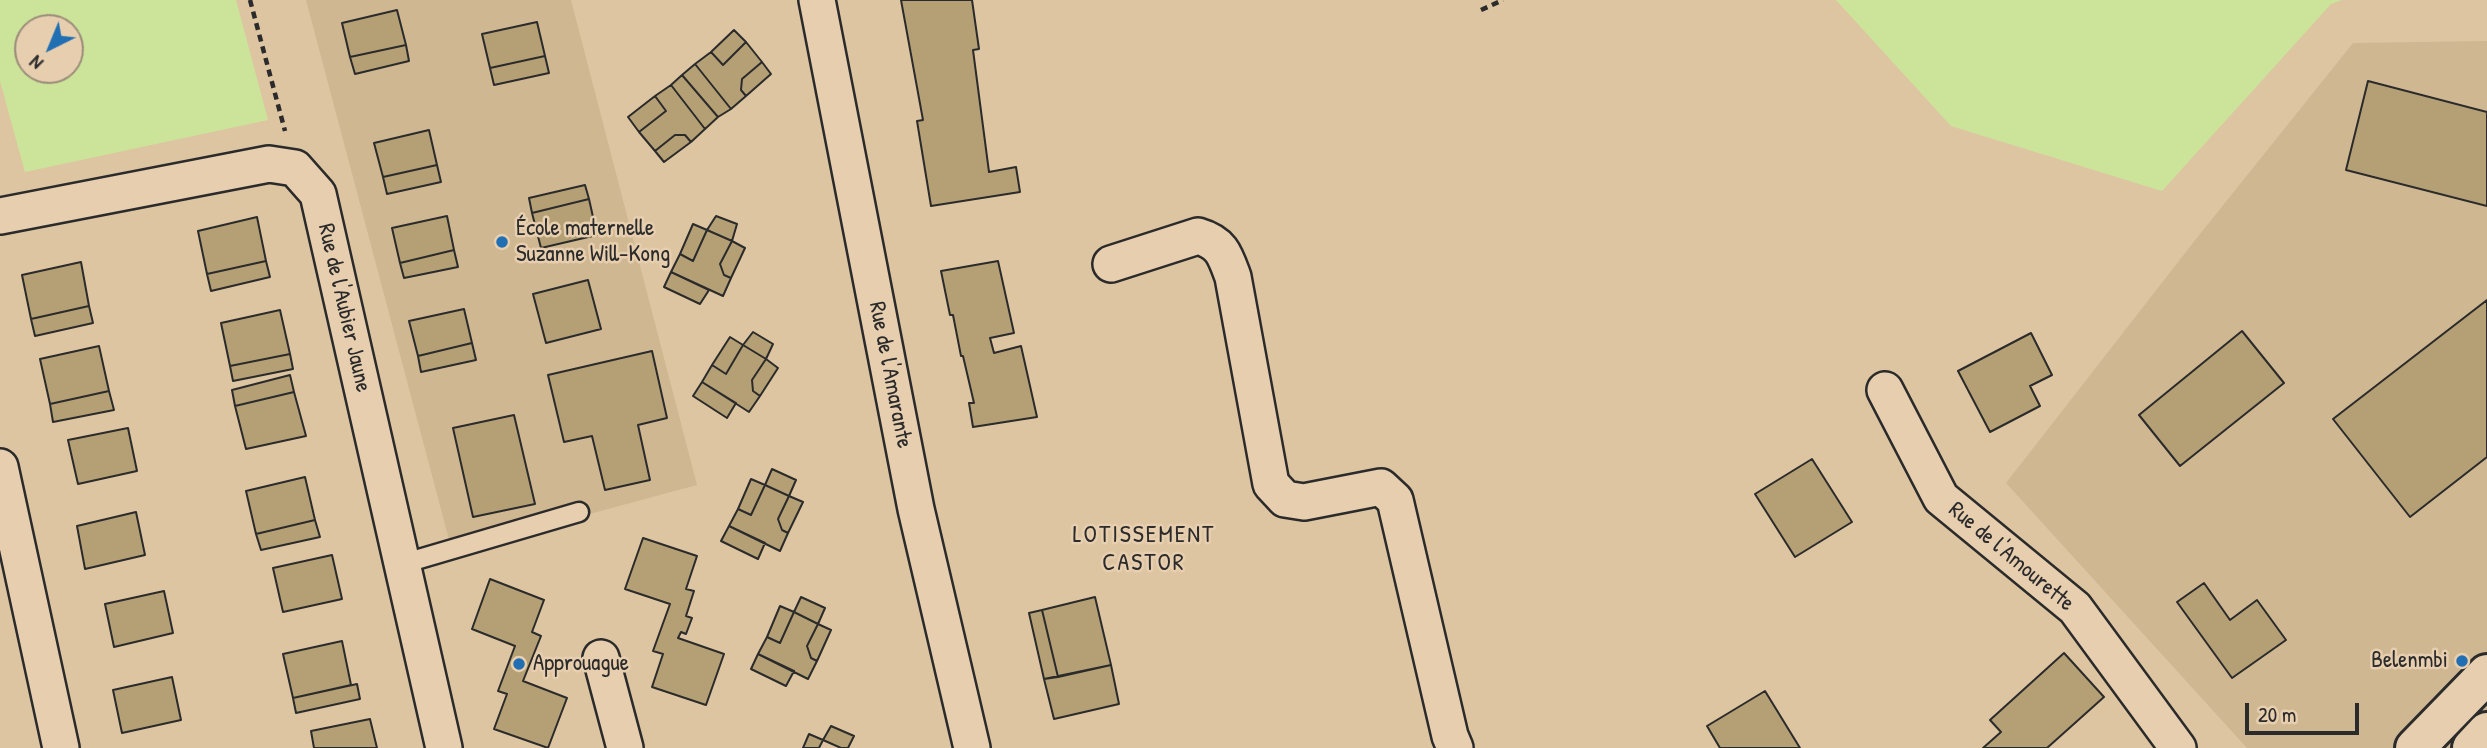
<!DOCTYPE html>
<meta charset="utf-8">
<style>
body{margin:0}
#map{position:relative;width:2487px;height:748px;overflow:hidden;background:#dec5a1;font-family:"Patrick Hand",sans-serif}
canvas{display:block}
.north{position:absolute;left:14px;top:14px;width:70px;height:70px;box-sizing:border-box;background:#e7ceaf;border:2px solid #9c8d7a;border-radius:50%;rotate:223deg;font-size:19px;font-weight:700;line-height:28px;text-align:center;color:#2b2b2b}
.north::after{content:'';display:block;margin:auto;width:24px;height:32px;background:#1f6fb2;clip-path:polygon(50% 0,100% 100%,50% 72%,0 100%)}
.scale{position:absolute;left:2245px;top:703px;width:114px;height:32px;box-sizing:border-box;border:4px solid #2b2b2b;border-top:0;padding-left:9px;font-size:21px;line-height:24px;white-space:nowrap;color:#2b2b2b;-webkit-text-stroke:5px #e7ceaf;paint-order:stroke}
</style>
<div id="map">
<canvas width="2487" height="748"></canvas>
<div class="north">N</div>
<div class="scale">20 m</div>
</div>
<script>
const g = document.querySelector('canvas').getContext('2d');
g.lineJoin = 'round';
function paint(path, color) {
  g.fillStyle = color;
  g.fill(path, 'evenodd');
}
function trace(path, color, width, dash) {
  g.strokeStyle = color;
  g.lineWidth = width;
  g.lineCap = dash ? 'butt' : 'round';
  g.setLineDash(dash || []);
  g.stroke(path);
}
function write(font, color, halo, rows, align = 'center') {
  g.font = font + ' "Patrick Hand",sans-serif';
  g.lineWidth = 5;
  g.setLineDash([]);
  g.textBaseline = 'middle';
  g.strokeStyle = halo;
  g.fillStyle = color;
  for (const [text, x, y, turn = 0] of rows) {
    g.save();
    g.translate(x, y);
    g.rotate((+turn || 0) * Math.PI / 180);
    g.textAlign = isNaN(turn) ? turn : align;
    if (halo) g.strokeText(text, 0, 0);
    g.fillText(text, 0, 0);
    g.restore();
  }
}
const built = new Path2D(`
 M306,0H571L697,485L452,551Z
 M2487,41V748H2247L2006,483L2196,239L2353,43Z`);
const green = new Path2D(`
 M0,0H236L268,120L25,172L0,81ZM28,28H70V70H28Z
 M1836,0H2342L2331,4L2162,191L1951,126Z`);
const building = new Path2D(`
 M901,0H972L979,49L973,50L989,172L1016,167L1020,192L931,206L917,121L923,120Z
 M397,10L406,45L350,57L342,23Z
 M537,22L545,56L490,68L482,34Z
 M734,30L746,42L723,65L711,52Z
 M746,42L762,62L742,79L741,90L746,96L731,109L695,64L711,52L723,65Z
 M406,45L409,61L355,74L350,57Z
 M545,56L549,73L494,85L490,68Z
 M762,62L771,74L746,96L741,90L742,79Z
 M695,64L731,109L718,117L682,75Z
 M682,75L718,117L705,129L671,85Z
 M2368,81L2487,112V206L2346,170Z
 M671,85L705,129L691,142L685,135H675L655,151L639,132L666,111L655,96Z
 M655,96L666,111L639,132L628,117Z
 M429,130L437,165L383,177L374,143Z
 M675,135H685L691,142L664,162L655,151Z
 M437,165L441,182L387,194L383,177Z
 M585,185L589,199L532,213L529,198Z
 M589,199L597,235L541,248L532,213Z
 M447,216L454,250L400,263L392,228Z
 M716,216L737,224L732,241L707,230Z
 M257,217L266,261L207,274L198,231Z
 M693,224L707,230L693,261L680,254Z
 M707,230L732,241L720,264L724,275L731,278L723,296L671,272L680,254L693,261Z
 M732,241L745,248L731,278L724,275L720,264Z
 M454,250L458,267L404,278L400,263Z
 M266,261L270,277L211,291L207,274Z
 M998,261L1014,333L990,338L994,353L1021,346L1037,417L973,427L969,403H974L963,356H961L953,315H950L941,271Z
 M81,262L89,306L31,319L22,275Z
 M671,272L709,290L700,304L664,287Z
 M588,280L601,329L546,343L533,294Z
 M2487,300V457L2410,517L2333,419Z
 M89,306L93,323L35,336L31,319Z
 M464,309L472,343L418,356L409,321Z
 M280,310L290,354L230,366L221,323Z
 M2242,331L2284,383L2180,466L2139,415Z
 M753,332L773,344L766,359L743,345Z
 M2031,333L2052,375L2030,386L2040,406L1990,432L1958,371Z
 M730,337L743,345L726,374L712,365Z
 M472,343L476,360L421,372L418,356Z
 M743,345L766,359L752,380L753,391L760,396L749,412L702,382L712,365L726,374Z
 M99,346L109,391L50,404L40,359Z
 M652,351L667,418L638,425L650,480L605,490L592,436L564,442L548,375Z
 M290,354L293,369L233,381L230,366Z
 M766,359L778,368L760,396L753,391L752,380Z
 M290,375L294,392L235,406L232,390Z
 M702,382L736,403L727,418L693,396Z
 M109,391L114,410L53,422L50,404Z
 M294,392L306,436L246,449L235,406Z
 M514,415L535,504L473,517L453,428Z
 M128,428L137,471L78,484L68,440Z
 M1812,459L1852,522L1795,557L1755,494Z
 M772,469L796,480L789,496L765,485Z
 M305,477L315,520L256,534L246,491Z
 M751,479L765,485L751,515L738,509Z
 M765,485L789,496L778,519L782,530L788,533L780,551L729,526L738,509L751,515Z
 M789,496L803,502L788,533L782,530L778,519Z
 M136,512L145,555L85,569L77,526Z
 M315,520L320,537L261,550L256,534Z
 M729,526L765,543L758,559L721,541Z
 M643,538L697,556L686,589L694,591L686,616L692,618L686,634L681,632L678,638L724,654L706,705L652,687L663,654L653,651L670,604L625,589Z
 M332,555L342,599L283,612L273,568Z
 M490,579L544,600L532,632L541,636L523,681L567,698L548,748L494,729L507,694L498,691L515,646L472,629Z
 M2204,583L2230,620L2257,600L2286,640L2232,678L2177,602Z
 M164,591L173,633L114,647L105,604Z
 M801,597L825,608L818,624L794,612Z
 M1095,597L1111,665L1058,677L1042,610Z
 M780,606L794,612L780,643L767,637Z
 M1042,610L1058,677L1044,679L1029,613Z
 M794,612L818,624L807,646L811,658L817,661L808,679L758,654L767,637L780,643Z
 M818,624L831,630L817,661L811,658L807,646Z
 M342,641L351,685L293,698L283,654Z
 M2064,653L2104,697L2047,748H1983L2001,732L1990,720Z
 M758,654L794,671L786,686L751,669Z
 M1111,665L1119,704L1054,719L1044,679Z
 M172,677L181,720L122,733L113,690Z
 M357,684L360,699L296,713L293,698Z
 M1765,691L1800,748H1720L1707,726Z
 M370,719L377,748H314L311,731Z
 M831,726L854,736L848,748H841L823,740Z
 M809,734L823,740L819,748H803Z`);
const path = new Path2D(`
 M250,0L285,131
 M1481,10L1503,0`);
const service = new Path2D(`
 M402,564L579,512`);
const minor = new Path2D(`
 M817,0L916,509L972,748
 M0,216L269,164L295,168L318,194L444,748
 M1111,264L1198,236C1222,243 1225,255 1233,277L1271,484L1285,499L1304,502L1381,487L1395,500L1450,736L1455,748
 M1885,390L1941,498L2075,608L2178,748
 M0,467L61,748
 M601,658L625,748`);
const secondary = new Path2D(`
 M2415,748L2487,674
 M2472,748L2487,732`);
const markers = [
 [502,242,7,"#1f6fb2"],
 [2462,661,7,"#1f6fb2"],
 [519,664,7,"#1f6fb2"]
];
const poiNames = [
 ["École maternelle",516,229],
 ["Suzanne Will-Kong",516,255],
 ["Belenmbi",2448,661,"right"],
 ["Approuague",533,664]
];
const streetNames = [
 ["Rue de l'Aubier Jaune",344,308,77],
 ["Rue de l'Amarante",890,375,79],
 ["Rue de l'Amourette",2011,557,40]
];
const neighbourhoodNames = [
 ["LOTISSEMENT",1144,536],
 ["CASTOR",1144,564]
];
paint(built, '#cfb792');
paint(green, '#cbe49a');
paint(building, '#b5a075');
trace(building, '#2b2b2b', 2);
trace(service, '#2b2b2b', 23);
trace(minor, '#2b2b2b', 40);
trace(secondary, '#2b2b2b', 44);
trace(path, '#2b2b2b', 4.5, [7, 5]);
trace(service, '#e7ceaf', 18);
trace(minor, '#e7ceaf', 35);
trace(secondary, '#e7ceaf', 38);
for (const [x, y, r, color] of markers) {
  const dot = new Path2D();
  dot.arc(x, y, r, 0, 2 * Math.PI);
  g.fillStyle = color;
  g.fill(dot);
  trace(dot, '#e7ceaf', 2.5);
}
write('23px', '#2b2b2b', '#e7ceaf', poiNames, 'left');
write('23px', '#2b2b2b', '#e7ceaf', streetNames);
g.letterSpacing = '2px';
write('24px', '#2b2b2b', '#e7ceaf', neighbourhoodNames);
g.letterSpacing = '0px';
</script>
